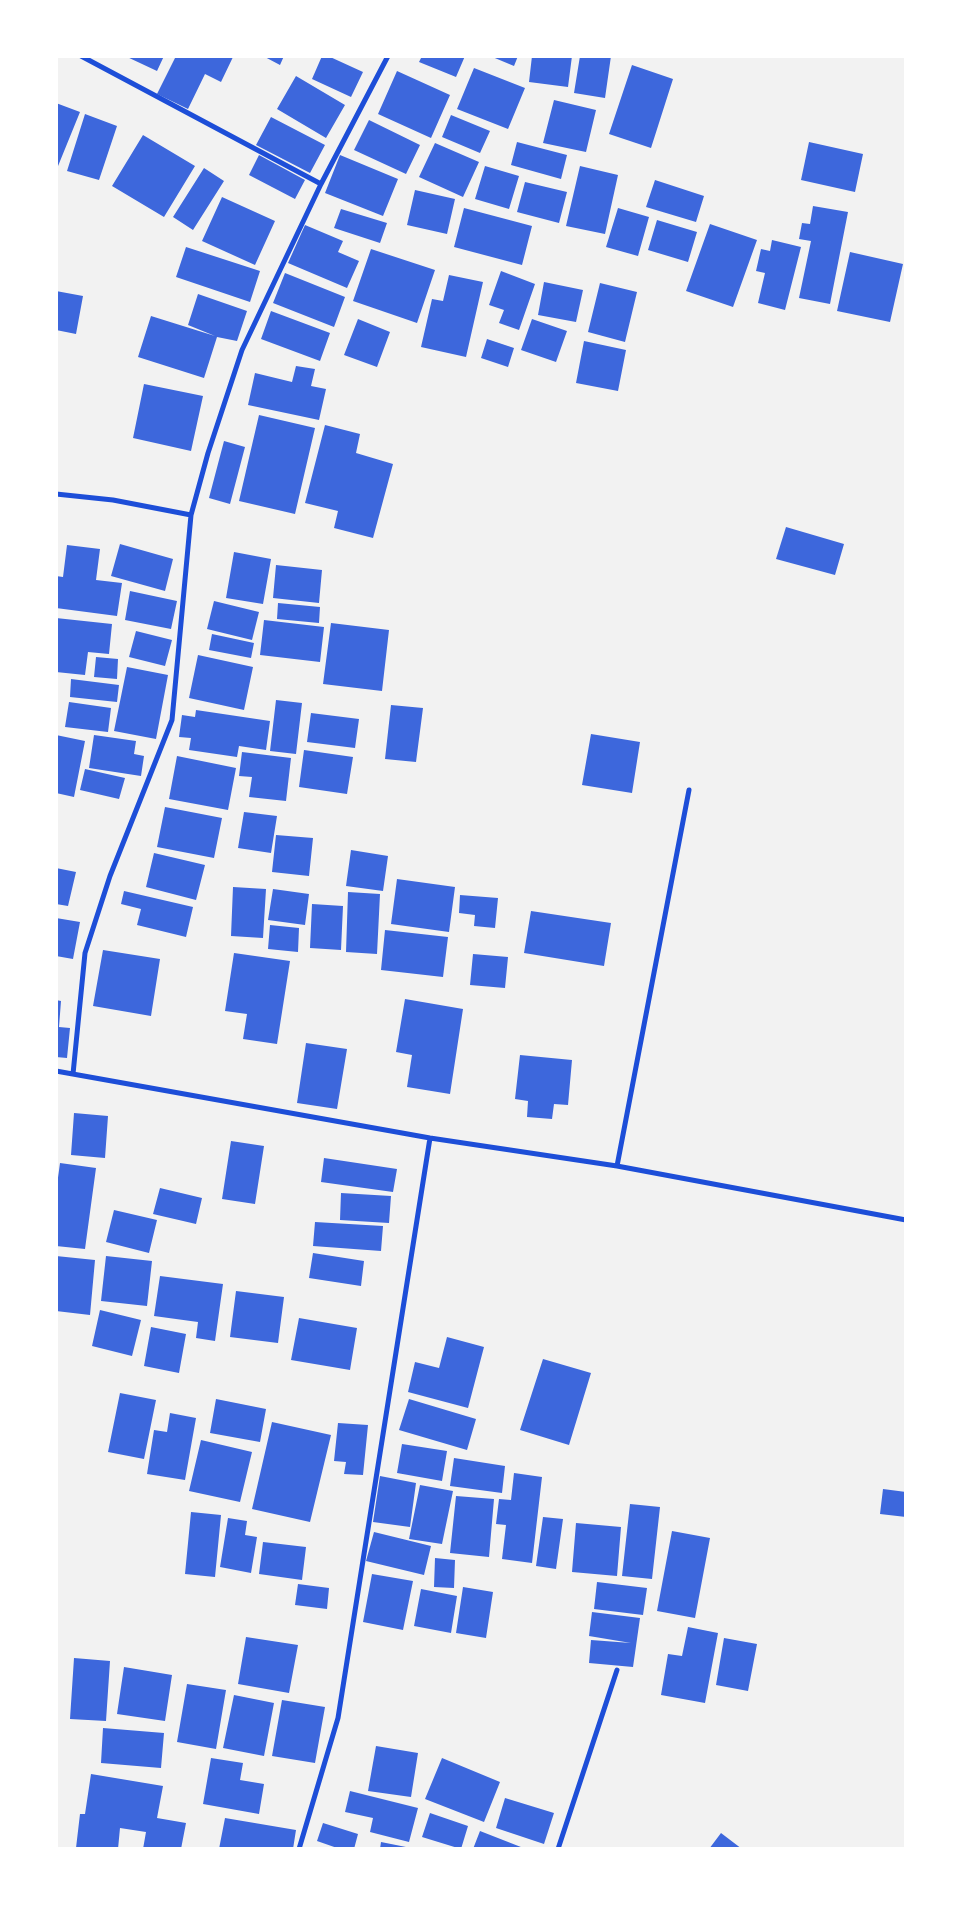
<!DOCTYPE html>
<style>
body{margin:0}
#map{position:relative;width:962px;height:1905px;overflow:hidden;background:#f2f2f2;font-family:Jost,sans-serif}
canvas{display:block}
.frame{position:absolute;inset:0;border:58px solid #fff;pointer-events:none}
</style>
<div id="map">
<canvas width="962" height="1905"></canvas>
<div class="frame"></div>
</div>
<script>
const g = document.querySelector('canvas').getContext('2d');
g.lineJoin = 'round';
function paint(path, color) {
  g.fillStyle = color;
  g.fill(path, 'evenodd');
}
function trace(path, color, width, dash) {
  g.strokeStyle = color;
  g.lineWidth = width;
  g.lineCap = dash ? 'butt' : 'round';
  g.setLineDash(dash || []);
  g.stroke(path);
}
const building = new Path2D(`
 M125,56H164L157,71Z
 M176,56H230L233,57L221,82L205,74L188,109L157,94Z
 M263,56H284L280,65Z
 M322,56H328L363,72L351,97L312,79Z
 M422,56H465L456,77L419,62Z
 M490,56H518L514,66Z
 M532,56H572L568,87L529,82Z
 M580,56H611L605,98L574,93Z
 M632,65L673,79L651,148L609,134Z
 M474,68L525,88L508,129L457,109Z
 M397,71L450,95L431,138L378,114Z
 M296,76L345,105L326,138L277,109Z
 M554,100L596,110L586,152L543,143Z
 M56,103L80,112L56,171Z
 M85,114L117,126L99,180L67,171Z
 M451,115L490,131L480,153L442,137Z
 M271,117L325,145L310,173L256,145Z
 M369,120L420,145L406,174L354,150Z
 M143,135L195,166L164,217L112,186Z
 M517,142L567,155L561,179L511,165Z
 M809,142L863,154L855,192L801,180Z
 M435,143L479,162L463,197L419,177Z
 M259,155L305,180L295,199L249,175Z
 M340,155L398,179L383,216L325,193Z
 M485,166L519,176L509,209L475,199Z
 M580,166L618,175L605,234L566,226Z
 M204,168L224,181L193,230L173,217Z
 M655,180L704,196L696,222L646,207Z
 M525,182L567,192L559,223L517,212Z
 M415,190L455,199L447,234L407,225Z
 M222,197L275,221L255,265L202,241Z
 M813,206L848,212L830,304L799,298L811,241L799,239L802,223L810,224Z
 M464,208L532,226L522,265L454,247Z
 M618,208L649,217L638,256L606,247Z
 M341,209L387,223L380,243L334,228Z
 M657,220L697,232L688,262L648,250Z
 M710,224L757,240L733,307L686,291Z
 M305,225L343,241L338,252L359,261L347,288L288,263Z
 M772,240L801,247L785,310L758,303L765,273L756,271L761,249L770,251Z
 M186,247L260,271L250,302L176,277Z
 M371,249L435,270L417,323L353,301Z
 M850,252L903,264L890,322L837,311Z
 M501,271L535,284L519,330L499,323L504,310L489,305Z
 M285,273L345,297L334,327L273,303Z
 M449,275L483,282L466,357L421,347L432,299L443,301Z
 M544,282L583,290L576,322L538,315Z
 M600,283L637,292L625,342L588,332Z
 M56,291L83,296L76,334L56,330Z
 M198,294L247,311L237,341L217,337L204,378L138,357L151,316L215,336L188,325Z
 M271,311L330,333L320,361L261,339Z
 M358,319L390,332L377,367L344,355Z
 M532,319L567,331L556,362L521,350Z
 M487,339L514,348L508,367L481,358Z
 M584,341L626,350L618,391L576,383Z
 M296,366L315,369L311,386L326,389L319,420L248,405L255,373L292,382Z
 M144,384L203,396L191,451L133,438Z
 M259,415L315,428L295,514L239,501Z
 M325,425L360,434L356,453L393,464L373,538L334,528L338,511L305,503Z
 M224,441L245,447L230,504L209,498Z
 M786,527L844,544L835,575L776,559Z
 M120,544L173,559L165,591L111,576Z
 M67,545L100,549L96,580L122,583L117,616L56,608V576L63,577Z
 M234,552L271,559L263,604L226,598Z
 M276,565L322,570L319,603L273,598Z
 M130,591L177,601L171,629L125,620Z
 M214,601L259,612L252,640L207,629Z
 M278,603L320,607L319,623L277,619Z
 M56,618L112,624L109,654L88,652L85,675L56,672Z
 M264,620L324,627L320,662L260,655Z
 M331,623L389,630L382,691L323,684Z
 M136,631L172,640L165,666L129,657Z
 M212,634L254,643L251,658L209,650Z
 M198,655L253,667L244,710L189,698Z
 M96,657L118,659L117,679L94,677Z
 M127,667L168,675L156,739L114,731Z
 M71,679L119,685L117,702L70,697Z
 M276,700L302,703L296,754L270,751Z
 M69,702L111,708L108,732L65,727Z
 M391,705L423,708L416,762L385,759Z
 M196,710L270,721L266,750L239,746L237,757L189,750L191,738L179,737L182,715L195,717Z
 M311,713L359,719L355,748L307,742Z
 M591,734L640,742L632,793L582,785Z
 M56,735L85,741L74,797L56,793Z
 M94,735L136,741L134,754L144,756L141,776L89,768Z
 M304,750L353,757L347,794L299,787Z
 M242,752L291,758L286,801L249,797L252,777L239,776Z
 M177,756L236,768L228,810L169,799Z
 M85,769L125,778L119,799L80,790Z
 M165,807L222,818L214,858L157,847Z
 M244,812L277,816L271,853L238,848Z
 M276,835L313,838L309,876L272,872Z
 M351,850L388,856L383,891L346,886Z
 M154,853L205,865L196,900L146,887Z
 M56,868L76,872L68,906L56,904Z
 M397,879L455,887L449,932L391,924Z
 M233,887L266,889L263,938L231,936Z
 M273,889L309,894L305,925L268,920Z
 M124,891L193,907L186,937L137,925L141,909L121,904Z
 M348,892L380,894L377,954L346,952Z
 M460,895L498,898L495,928L474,926L475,915L459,913Z
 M312,904L343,906L341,950L310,948Z
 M531,911L611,923L604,966L524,953Z
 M56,918L80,922L73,959L56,956Z
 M270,925L299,928L298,952L268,949Z
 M385,930L448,937L443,977L381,970Z
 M103,950L160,959L151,1016L93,1006Z
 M234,953L290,961L277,1044L243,1039L247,1014L225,1011Z
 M473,954L508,957L505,988L470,985Z
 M405,999L463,1009L450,1094L407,1087L412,1055L396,1052Z
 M56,1000L61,1001L59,1027L70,1028L67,1058L56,1057Z
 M306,1043L347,1049L337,1109L297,1103Z
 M520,1055L572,1060L568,1105L554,1104L552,1119L527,1117L528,1101L515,1099Z
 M74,1113L108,1116L105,1158L71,1155Z
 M231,1141L264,1146L255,1204L222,1199Z
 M324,1158L397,1169L393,1192L321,1182Z
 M60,1163L96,1168L85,1249L56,1246V1192Z
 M160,1188L202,1198L196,1224L153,1214Z
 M341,1193L391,1196L389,1223L340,1220Z
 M114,1210L157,1220L149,1253L106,1242Z
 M315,1222L383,1226L381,1251L313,1246Z
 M313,1253L364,1261L361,1286L309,1278Z
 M56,1256L95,1260L90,1315L56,1311Z
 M106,1256L152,1261L147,1306L101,1301Z
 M160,1276L223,1284L215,1341L196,1338L198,1322L154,1316Z
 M236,1291L284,1297L278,1343L230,1337Z
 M100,1310L141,1320L132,1356L92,1346Z
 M299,1318L357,1328L350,1370L291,1360Z
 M151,1327L186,1334L179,1373L144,1366Z
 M447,1337L484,1347L468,1408L408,1392L415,1362L439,1368Z
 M543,1359L591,1373L569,1445L520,1430Z
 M120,1393L156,1400L144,1459L108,1452Z
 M216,1399L266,1409L260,1442L210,1433Z
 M409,1399L476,1419L467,1450L399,1430Z
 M170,1413L196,1418L185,1480L147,1474L154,1430L167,1432Z
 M272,1422L331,1435L310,1522L252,1509Z
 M338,1423L368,1425L363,1475L344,1474L346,1462L334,1461Z
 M201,1440L252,1452L240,1502L189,1491Z
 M402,1444L447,1451L442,1481L397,1473Z
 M454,1458L505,1466L502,1493L450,1486Z
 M514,1473L542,1477L532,1563L502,1559L506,1525L496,1524L499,1499L511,1500Z
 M380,1476L416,1483L410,1527L373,1522Z
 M420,1485L453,1491L442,1544L409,1539Z
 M883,1489L906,1492V1517L880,1514Z
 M456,1496L494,1499L489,1557L450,1553Z
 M630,1504L660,1507L652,1579L622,1576Z
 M191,1512L221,1515L215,1577L185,1574Z
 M543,1517L563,1519L556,1569L536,1566Z
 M228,1518L247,1521L245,1535L257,1537L251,1573L220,1567Z
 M576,1523L621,1527L617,1576L572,1572Z
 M672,1531L710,1538L695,1618L657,1611Z
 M374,1532L431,1546L424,1575L366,1561Z
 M263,1542L306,1547L302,1580L259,1574Z
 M435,1558L455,1560L454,1588L434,1587Z
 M372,1574L413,1581L403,1630L363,1622Z
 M597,1582L647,1588L643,1615L594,1609Z
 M298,1584L329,1588L327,1609L295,1605Z
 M463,1587L493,1592L486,1638L456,1633Z
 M421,1589L457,1596L451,1633L414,1626Z
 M592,1612L640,1618L633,1667L589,1663L591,1640L631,1643L589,1636Z
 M688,1627L718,1633L705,1703L661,1695L668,1654L682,1656Z
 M246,1637L298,1645L289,1693L238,1684Z
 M724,1638L757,1644L748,1691L716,1685Z
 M74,1658L110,1661L106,1721L70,1719Z
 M124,1667L172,1675L165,1721L117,1714Z
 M187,1684L226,1690L216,1749L177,1742Z
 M234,1695L274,1703L264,1756L223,1748Z
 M282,1700L325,1707L315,1763L272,1756Z
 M103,1728L164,1733L161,1768L101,1763Z
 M376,1746L418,1753L411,1797L368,1791Z
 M211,1758L243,1763L240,1780L264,1784L259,1814L203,1804Z
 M442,1758L500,1782L484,1822L425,1799Z
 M91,1774L163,1786L157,1818L186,1823L181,1849H143L146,1832L120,1828L118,1849L76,1848L80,1814H85Z
 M350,1791L418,1808L409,1842L370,1832L373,1818L345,1812Z
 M505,1798L554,1813L544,1844L496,1828Z
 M430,1813L468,1826L461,1849L422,1837Z
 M225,1818L296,1830L293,1849H219Z
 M323,1823L358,1834L354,1849H340L317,1841Z
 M480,1831L526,1849H473Z
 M721,1833L742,1849H709Z
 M381,1842L411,1848V1849H380Z`);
const minor = new Path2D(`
 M81,56L321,184
 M56,494L113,500L191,515
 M56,1071L430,1138L617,1166L906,1220
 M73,1074L85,953L110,876L172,720L191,515L208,453L242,350L321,184L388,56
 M617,1166L689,790
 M299,1849L338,1718L430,1138
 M558,1849L617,1670`);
paint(building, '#3d67dc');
trace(minor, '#1d4ed8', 5);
</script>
